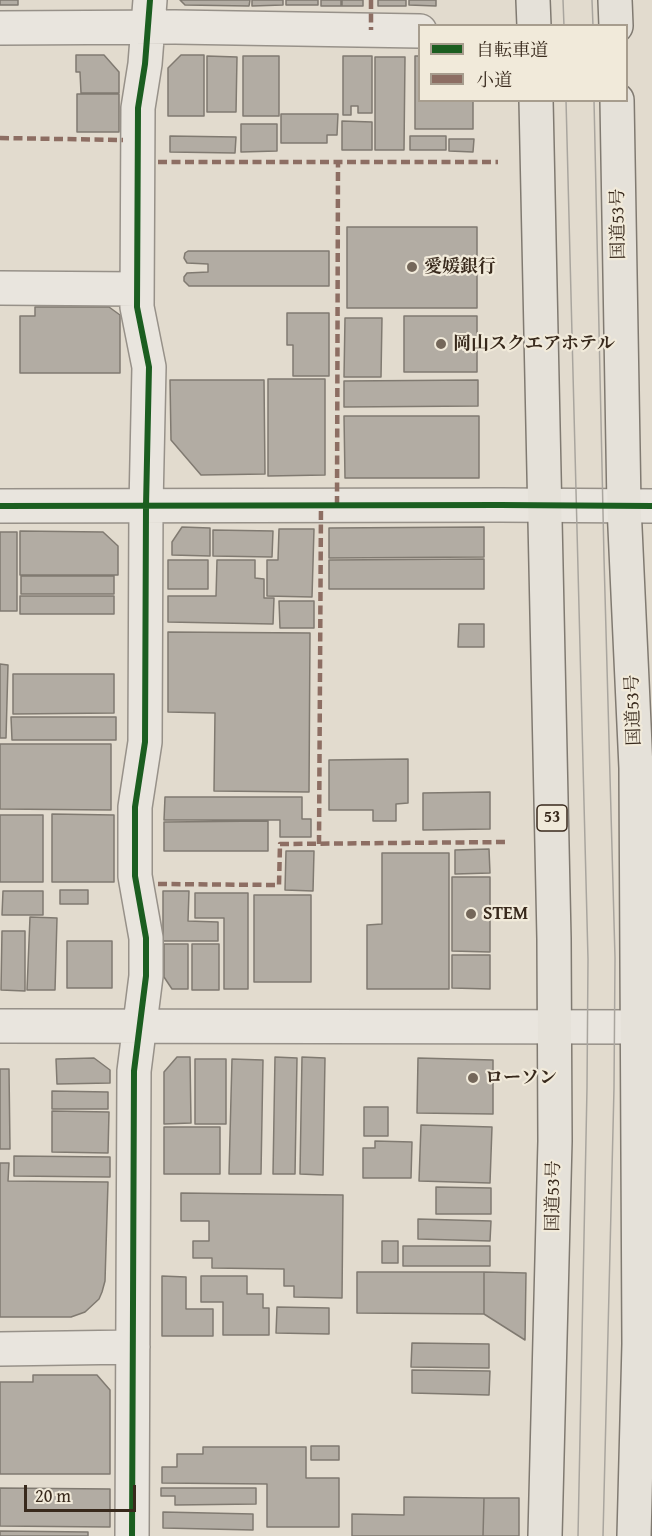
<!DOCTYPE html>
<meta charset="utf-8">
<style>
body{margin:0}
#map{position:relative;width:652px;height:1536px;overflow:hidden;background:#e2dbce;font-family:"Gentium Book Plus","Noto Serif JP",serif}
canvas{display:block}
.legend{position:absolute;left:418px;top:24px;width:210px;height:78px;box-sizing:border-box;background:#f1eada;border:2px solid #a79d8e;margin:0;padding:8px 10px;list-style:none;font-size:18px;color:#38291c}
.legend li{display:flex;align-items:center;gap:12px;height:30px}
.legend b{width:30px;border:2px solid #a79d8e}
.scale{position:absolute;left:24px;top:1485px;width:112px;height:27px;box-sizing:border-box;border:3px solid #38291c;border-top:0;padding-left:8px;font-size:18px;line-height:21px;white-space:nowrap;color:#38291c;-webkit-text-stroke:4px #f1eada;paint-order:stroke}
</style>
<div id="map">
<canvas width="652" height="1536"></canvas>
<ul class="legend">
<li><b style="height:8px;background:#1b5e20"></b>自転車道</li>
<li><b style="height:8px;background:#8d6e63"></b>小道</li>
</ul>
<div class="scale">20 m</div>
</div>
<script>
const g = document.querySelector('canvas').getContext('2d');
g.lineJoin = 'round';
function paint(path, color) {
  g.fillStyle = color;
  g.fill(path, 'evenodd');
}
function trace(path, color, width, dash) {
  g.strokeStyle = color;
  g.lineWidth = width;
  g.lineCap = dash ? 'butt' : 'round';
  g.setLineDash(dash || []);
  g.stroke(path);
}
function write(font, color, halo, rows, align = 'center') {
  g.font = font + ' "Gentium Book Plus","Noto Serif JP",serif';
  g.lineWidth = 4.5;
  g.setLineDash([]);
  g.textBaseline = 'middle';
  g.strokeStyle = halo;
  g.fillStyle = color;
  for (const [text, x, y, turn = 0] of rows) {
    g.save();
    g.translate(x, y);
    g.rotate((+turn || 0) * Math.PI / 180);
    g.textAlign = isNaN(turn) ? turn : align;
    if (halo) g.strokeText(text, 0, 0);
    g.fillText(text, 0, 0);
    g.restore();
  }
}
const building = new Path2D(`
 M0,0H18V5H0Z
 M180,0H250L249,6L185,5Z
 M252,0H283V5L252,6Z
 M286,0H318V5H286Z
 M321,0H341V6H321Z
 M342,0H363V6H342Z
 M378,0H406V6H378Z
 M409,0H436V6L409,5Z
 M76,55H104L119,72V93H81L80,72H76Z
 M181,55H204V116H168V68Z
 M207,56L237,57L236,112H207Z
 M243,56H279V116H243Z
 M343,56H372V113H358V106H351V115H343Z
 M415,56H420V100H473V129H415Z
 M375,57H405L404,150H375Z
 M77,94H119V132H77Z
 M281,114H338L337,135H327V143H281Z
 M342,121L372,122V150H342Z
 M241,124H277V151L241,152Z
 M170,136L236,137L235,153L170,152Z
 M410,136H446V150H410Z
 M449,139H474L473,152L449,151Z
 M347,227H477V308H347Z
 M188,251H329V286H189L184,281V277L187,273L208,272V264L187,263L184,258L185,253Z
 M35,307H109L120,315V373H20V316H35Z
 M287,313H329V376H293V345H287Z
 M404,316H477V372H404Z
 M345,318H382L381,377H344Z
 M268,379H325V475L268,476Z
 M170,380H264L265,474L201,475L171,440Z
 M478,380V406L344,407V381Z
 M344,416H479V478H345Z
 M182,527L210,528V556L172,555V542Z
 M484,527V557L329,558V528Z
 M279,529H314L312,597L267,596V560H278Z
 M213,530L273,531L272,557L213,556Z
 M20,531L103,532L118,546V575H20Z
 M0,532H17V611H0Z
 M484,559V589H329V560Z
 M168,560H208V589H168Z
 M217,560H255V578L264,579V598H274L273,624L168,622V596H216Z
 M21,576H114V594H21Z
 M20,596H114V614H20Z
 M279,601H314V628H280Z
 M459,624H484V647H458Z
 M168,632L310,633L309,792L214,791L215,713L168,712Z
 M0,664L8,665L6,738H0Z
 M13,674H114V713L13,714Z
 M11,717H116V740H12Z
 M0,744H111V810L0,809Z
 M408,759V803L396,804V821H373V810H329V760Z
 M490,792V829L423,830V793Z
 M165,797H302V819H311V837H280V820H164Z
 M52,814L114,815V882H52Z
 M0,815H43V882H0Z
 M268,821V851H164V822Z
 M489,849L490,873L455,874V850Z
 M286,851H314L313,891L285,890Z
 M382,853H449V989H367V925L382,924Z
 M452,877H490V952L452,951Z
 M60,890H88V904H60Z
 M3,891H43V915H2Z
 M163,891H189L188,921L218,922V941H163Z
 M195,893H248V989H224V918H195Z
 M254,895H311V982H254Z
 M30,917L57,918L55,990H27Z
 M2,931H25V991L1,990Z
 M67,941H112V988H67Z
 M164,944H188V989H172L164,977Z
 M192,944H219V990H192Z
 M452,955H490V989L452,988Z
 M177,1057H190L191,1123L164,1124V1072Z
 M275,1057L297,1058L295,1174H273Z
 M302,1057L325,1058L323,1175L300,1174Z
 M94,1058L110,1070V1083L57,1084L56,1059Z
 M418,1058L493,1060V1114L417,1113Z
 M195,1059H226V1124H195Z
 M232,1059L263,1060L261,1174H229Z
 M0,1069H9L10,1149H0Z
 M52,1091L108,1092V1109H52Z
 M364,1107H388V1136H364Z
 M52,1111L109,1112L108,1153L52,1152Z
 M421,1125L492,1127L490,1183L419,1181Z
 M164,1127H220V1174H164Z
 M375,1141L412,1142L411,1178H363V1148H375Z
 M14,1156L110,1157V1177L14,1176Z
 M0,1163H9L8,1181L108,1182L105,1281L102,1292L99,1299L85,1312L71,1317H0Z
 M436,1187L491,1188V1214H436Z
 M181,1193L343,1195L342,1298L294,1297V1286H284V1269L212,1268V1258H193V1241H209V1221H181Z
 M418,1219L491,1221L490,1241L418,1239Z
 M382,1241H398V1263H382Z
 M403,1246H490V1266H403Z
 M357,1272H484V1314L357,1313Z
 M484,1272L526,1273L525,1340L484,1314Z
 M162,1276L186,1277V1309H213V1336H162Z
 M201,1276H247V1294H263V1308H269V1335H223V1302H201Z
 M277,1307L329,1308V1334L276,1333Z
 M412,1343L489,1344V1368L411,1367Z
 M412,1370L490,1371L489,1395L412,1393Z
 M33,1375H97L110,1390V1474H0V1382H33Z
 M311,1446H339V1460H311Z
 M203,1447H306V1478H339V1527H267V1484L162,1483V1467H177V1454H203Z
 M0,1488L110,1489V1527L0,1526Z
 M161,1488H256V1504L175,1505V1496H161Z
 M404,1497L484,1498L483,1536H352V1514L404,1515Z
 M484,1498H519V1536H483Z
 M163,1512L253,1514V1530L163,1528Z
 M0,1531L88,1532V1536H0Z`);
const minor = new Path2D(`
 M0,28L175,27L420,31
 M0,288L137,289
 M0,506L500,505L652,506
 M0,1026L652,1027
 M0,1349L133,1347
 M132,1536L134,1071L146,976V938L135,876V807L145,742L146,506L149,367L137,307L138,108L145,64L150,0`);
const highway = new Path2D(`
 M533,0L534,26
 M615,0L616,26
 M536,100L554,939L555,1141L545,1536
 M617,100L624,506L636,768L639,1344L634,1536`);
const tram = new Path2D(`
 M563,0L564,26
 M592,0L593,26
 M566,100L588,959L587,1088L578,1536
 M594,100L604,558L615,958L614,1088L603,1536`);
const quiet = new Path2D(`
 M371,0V30
 M0,138L123,140
 M158,162H498
 M337,505L338,162
 M319,844L321,505
 M158,884L279,885L280,844L509,842`);
const cycleway = new Path2D(`
 M0,506L500,505L652,506
 M132,1536L134,1071L146,976V938L135,876V807L145,742L146,506L149,367L137,307L138,108L145,64L150,0`);
const markers = [
 [412,267,6,"#74675a"],
 [441,344,6,"#74675a"],
 [471,914,6,"#74675a"],
 [473,1078,6,"#74675a"]
];
const shields = [
 [552,818,30]
];
const shieldNames = [
 ["53",552,818]
];
const streetNames = [
 ["国道53号",619,224,-91],
 ["国道53号",634,710,-92],
 ["国道53号",554,1196,-89]
];
const poiNames = [
 ["愛媛銀行",424,267],
 ["岡山スクエアホテル",453,344],
 ["STEM",483,914],
 ["ローソン",485,1078]
];
paint(building, '#b2aca3');
trace(building, '#807a71', 1.5);
trace(minor, '#979189', 36);
trace(highway, '#807a71', 36);
trace(minor, '#e9e5de', 33);
trace(highway, '#e5e1d9', 33);
trace(tram, '#a9a59e', 1.5);
trace(quiet, '#8d6e63', 4.5, [9, 4.5]);
trace(cycleway, '#1b5e20', 6);
for (const [x, y, r, color] of markers) {
  const dot = new Path2D();
  dot.arc(x, y, r, 0, 2 * Math.PI);
  g.fillStyle = color;
  g.fill(dot);
  trace(dot, '#f1eada', 2);
}
for (const [x, y, w] of shields) {
  const box = new Path2D();
  box.roundRect(x - w / 2, y - 13, w, 26, 4.5);
  g.fillStyle = '#f1eada';
  g.fill(box);
  trace(box, '#38291c', 1.5);
}
write('bold 16px', '#38291c', null, shieldNames);
write('18px', '#38291c', '#f1eada', streetNames);
write('bold 18px', '#38291c', '#f1eada', poiNames, 'left');
</script>
